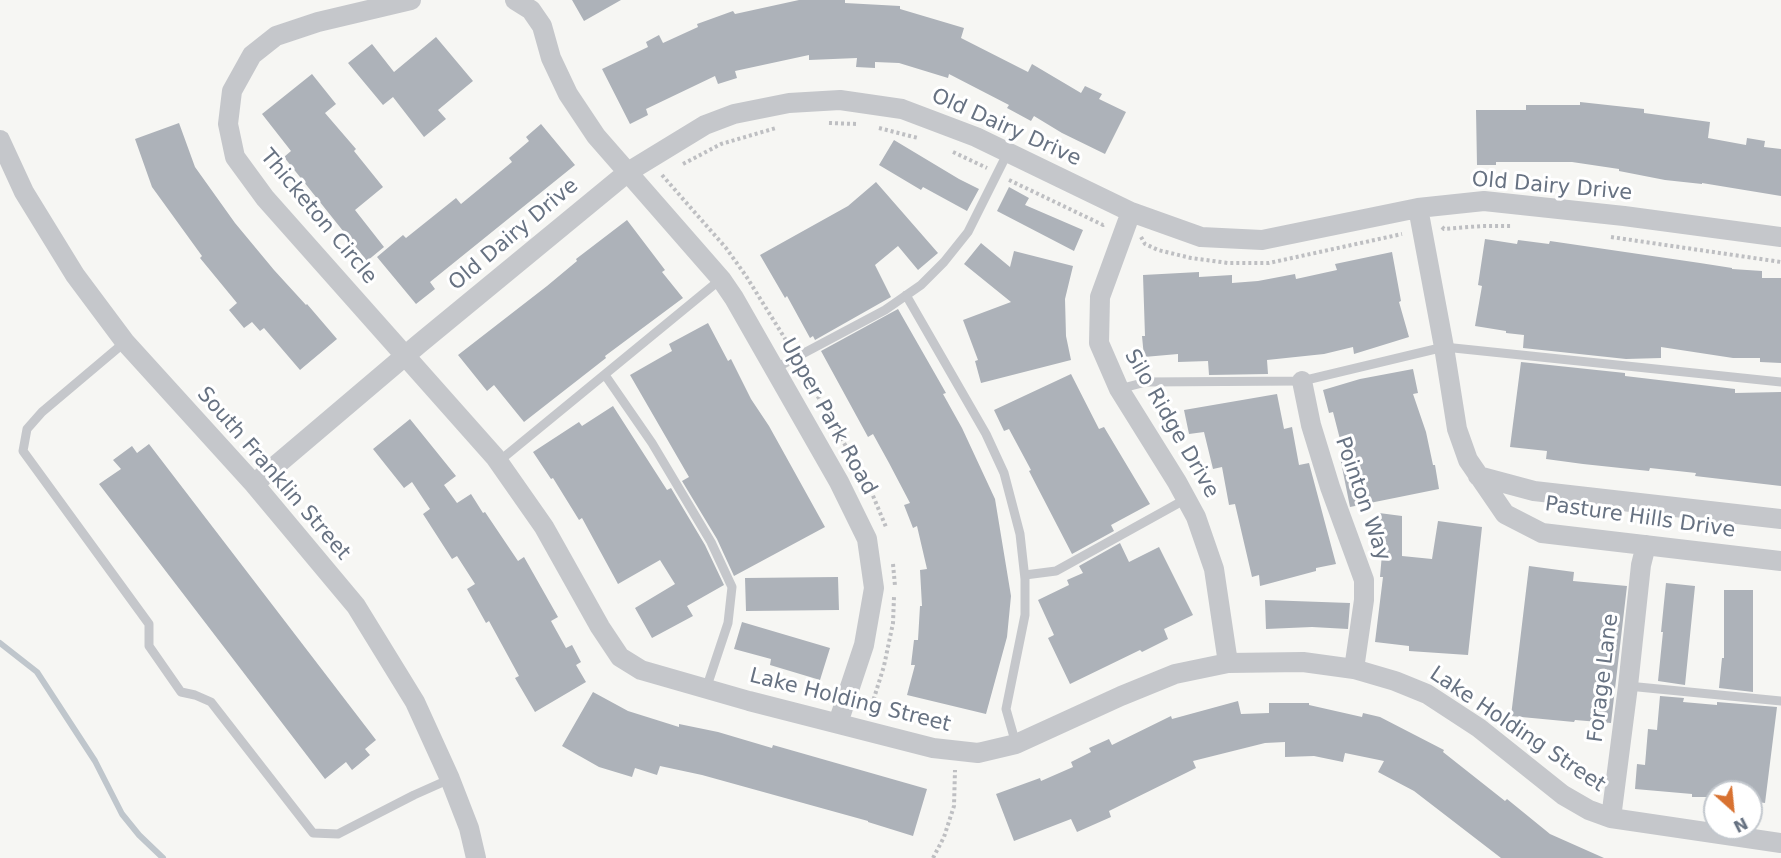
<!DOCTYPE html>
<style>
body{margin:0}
#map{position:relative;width:1781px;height:858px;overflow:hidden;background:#f6f6f3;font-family:"DejaVu Sans",sans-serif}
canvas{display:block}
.north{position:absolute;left:1703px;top:780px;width:60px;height:60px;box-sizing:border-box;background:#fff;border:2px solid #c2c7cd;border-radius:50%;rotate:153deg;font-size:16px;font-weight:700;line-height:24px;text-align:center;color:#677282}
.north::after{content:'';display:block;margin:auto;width:21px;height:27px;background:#d87231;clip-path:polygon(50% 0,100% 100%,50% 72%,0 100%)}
</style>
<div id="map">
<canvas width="1781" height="858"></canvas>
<div class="north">N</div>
</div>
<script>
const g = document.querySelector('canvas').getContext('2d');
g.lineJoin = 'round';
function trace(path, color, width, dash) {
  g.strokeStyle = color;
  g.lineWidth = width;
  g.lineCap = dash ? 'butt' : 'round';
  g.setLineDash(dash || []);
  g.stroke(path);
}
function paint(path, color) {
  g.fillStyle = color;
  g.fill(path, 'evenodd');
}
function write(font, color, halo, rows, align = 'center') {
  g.font = font + ' "DejaVu Sans",sans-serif';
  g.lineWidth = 6;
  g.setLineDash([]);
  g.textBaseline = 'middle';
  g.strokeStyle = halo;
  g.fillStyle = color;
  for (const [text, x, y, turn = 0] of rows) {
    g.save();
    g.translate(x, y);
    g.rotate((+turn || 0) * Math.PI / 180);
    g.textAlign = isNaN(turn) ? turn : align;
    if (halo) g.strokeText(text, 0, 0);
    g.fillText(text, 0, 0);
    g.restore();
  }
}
const stream = new Path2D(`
 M0,643L37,672L95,761L122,814L139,835L163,858`);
const building = new Path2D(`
 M572,0H621L584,21Z
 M799,0H845V3L900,6V9L964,28L961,38L1028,72L1032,64L1081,93L1085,86L1102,94L1099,99L1126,112L1105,154L1062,133L1034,116L1031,121L1007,108L1009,105L949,74L948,78L899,63L875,62V68L856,67L857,58L809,60V55L735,71L737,78L718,84L715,76L646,109L648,115L630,124L602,69L648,47L646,42L659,35L663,43L698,27L697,24L733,11L735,14Z
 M436,37L473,81L438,110L446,119L424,137L393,97L383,105L348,63L372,44L394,72Z
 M312,74L336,104L325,113L356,149L354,151L383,187L355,210L384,247L367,261L284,157L291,151L262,114Z
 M1580,102L1644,109V113L1710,122L1708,138L1746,145L1747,138L1765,141L1764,147L1781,149V196L1702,183V184L1665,180L1619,171V169L1572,162H1496V165H1477L1476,110H1526V105H1580Z
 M179,123L195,167L235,223L274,270L306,305L307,304L337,339L300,370L264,328L260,331L252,322L244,328L229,310L237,303L200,258L202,256L152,187L135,139Z
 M541,124L575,165L430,282L435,289L416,304L377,257L403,235L406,238L456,198L461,204L512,162L509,158L529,141L526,137Z
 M894,140L959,179L979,189L967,211L923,187L921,190L879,165Z
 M876,182L938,253L918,270L898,246L875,265L891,297L815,340L813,336L810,338L787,296L785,298L760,255L848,206Z
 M1009,187L1029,198L1025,205L1083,230L1074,251L997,211Z
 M627,220L665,270L662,272L683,298L605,356L606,358L524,422L494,385L487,391L458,355L547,286L577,261L576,259Z
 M1485,239L1517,244L1518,240L1549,244L1550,241L1700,263L1732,268V269L1762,271V278H1781V363L1760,362V358H1733L1661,347V358L1626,359L1523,348L1524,335L1506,333V331L1475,326L1482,286L1478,285Z
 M981,243L1010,267L1014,251L1073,266L1065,299L1066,336L1071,360L981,383L975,361L978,360L963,320L1011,302L964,264Z
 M1392,252L1401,301L1399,302L1409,337L1354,354L1353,347L1324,354L1267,360L1268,374L1209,375L1208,361L1178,362V354L1144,357L1142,336H1145L1143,275L1199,272V277L1232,275V283L1258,281L1295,274L1296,279L1337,270L1335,264Z
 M898,309L946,393L943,394L962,428L995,499L1011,596L1007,637L986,714L907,695L915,665H911L914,640H918L920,606H922L920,570L927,569L917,526L913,528L904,505L910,503L889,463L873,434L868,437L821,351Z
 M708,323L728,361L731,359L751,399L769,426L825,527L734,576L717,539L682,481L689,477L630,375L672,351L669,344Z
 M1521,362L1625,373V376L1735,389V393L1781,392V486L1695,476L1696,473L1650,468L1649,471L1583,464L1546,459L1547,451L1510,447Z
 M1413,369L1418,393L1413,394L1426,432L1433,465H1435L1439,489L1350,507L1339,452L1343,451L1333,412L1329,413L1323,390L1360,379Z
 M1071,374L1099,429L1104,427L1150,504L1111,525L1114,531L1072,554L1029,471L1031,470L1009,429L1004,431L994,410Z
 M1277,394L1284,429L1292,427L1299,465L1309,463L1336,564L1316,568V571L1260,586L1259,575L1252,577L1235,504L1229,505L1222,467L1213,469L1204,432L1189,434L1184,410Z
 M613,406L667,490L671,488L705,545L724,585L687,606L693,616L652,638L635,608L675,584L660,560L618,584L582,518L579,520L553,478L551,479L533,452L579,422L582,426Z
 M410,419L456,476L444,485L457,503L471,494L483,513L485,512L518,561L524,557L558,617L551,621L566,648L572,645L581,662L576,665L586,682L535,712L515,678L519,676L489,621L486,623L467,589L475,584L457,556L452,559L423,514L430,509L412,482L404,488L373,449Z
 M149,444L376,740L365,749L370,755L352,770L346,762L325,779L99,484L121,469L113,460L132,446L137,453Z
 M1379,513L1402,516V556L1432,559L1438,521L1482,527L1468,655L1409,651V646L1375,642L1383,577H1380L1383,542H1379Z
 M1120,543L1129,562L1159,547L1193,615L1164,629L1168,639L1142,652L1140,650L1070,684L1048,638L1054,635L1038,600L1069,585L1067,580L1083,573L1079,566Z
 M1529,566L1574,572L1573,581L1627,586L1611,723L1575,720L1574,722L1511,716Z
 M838,577L839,610L746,611L745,578Z
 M1666,583L1695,586L1685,685L1658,681L1663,632H1661Z
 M1724,590H1753V692L1719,688L1722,658H1724Z
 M1265,600L1350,603L1348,629L1312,627L1266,629Z
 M742,622L830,648L820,680L770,665L771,659L734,649Z
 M593,692L628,711L679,727V724L718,732L772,748L773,745L927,789L913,836L868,822V821L702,775L660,766L657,775L635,768L632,777L599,767L562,746Z
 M1660,696L1684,698L1683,702L1717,705V702L1777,707L1765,803L1751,801V792H1715V797H1692V794L1635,789L1637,764L1645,765L1648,729L1657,730Z
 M1238,701L1241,714L1269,713V703H1309V705L1362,717L1363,713L1380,717L1444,750L1443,752L1505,801L1507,799L1550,834L1604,858H1501L1414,791L1378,772L1384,761L1345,753L1343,762L1314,756L1285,757V742L1265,743L1193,761L1196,768L1109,811L1111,817L1077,832L1071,819L1014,841L996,794L1040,778L1041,781L1073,767L1071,762L1091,752L1089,748L1109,739L1112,745L1171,716L1172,719Z`);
const path = new Path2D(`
 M829,123L857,124
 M879,128L918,138
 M953,152L987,168
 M683,164L721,144L776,128
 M662,175L726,248L746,276L789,345
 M1009,180L1103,225L1106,223
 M1442,227L1444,229L1482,226H1512
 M1141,237L1145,244L1158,250L1191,258L1228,263H1269L1402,234
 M1611,237L1781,262
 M803,370L871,491L886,527
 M893,564L895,586
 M870,711L884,666L893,623L894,597
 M933,858L944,837L954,806L955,770`);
const service = new Path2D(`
 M906,295L986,434L1004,473L1020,534L1025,579V615L1006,709L1016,744
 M125,342L42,412L27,429L23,451L149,624V646L181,692L195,695L211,702L313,833L338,834L414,795L450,779
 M774,369L885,310L921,285L944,262L968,232L1008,152
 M605,375L652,443L711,542L732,587L728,623L706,689
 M1119,389L1146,382L1302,381L1444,347L1781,382
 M498,462L721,279
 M1025,575L1056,571L1186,499
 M1628,686L1781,701`);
const minor = new Path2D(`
 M411,0L318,22L276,36L252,55L232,91L228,124L235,157L265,198L495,457L544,527L600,627L620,657L641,670L749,701L933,748L978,753L1016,744L1121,696L1175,674L1228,663L1303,662L1354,669L1395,681L1427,694L1479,728L1563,795L1589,810L1611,818L1781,843
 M515,0L531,10L542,26L551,58L568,94L596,136L721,279L734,298L839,482L867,539L874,588L864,645L838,723
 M0,140L24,192L75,275L125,342L254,484L356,606L415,702L450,779L469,828L476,858
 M1418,208L1444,347L1457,429L1468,460L1505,514L1542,533L1781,561
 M1131,212L1100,297L1099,343L1119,389L1177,482L1196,517L1214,569L1228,663
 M1302,381L1311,425L1330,487L1364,580V600L1354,669
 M1478,476L1534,491L1781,519
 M254,484L419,344L628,172L705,125L734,114L789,103L840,100L902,109L976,137L1131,212L1201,237L1262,240L1418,208L1484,201L1624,216L1781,237
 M1611,818L1628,686L1641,565L1646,545`);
const streetNames = [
 ["Old Dairy Drive",1006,128,24],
 ["Old Dairy Drive",1552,187,5],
 ["Thicketon Circle",318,217,50],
 ["Old Dairy Drive",514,235,-40],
 ["Upper Park Road",828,417,61],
 ["Silo Ridge Drive",1171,424,60],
 ["South Franklin Street",273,474,49],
 ["Pointon Way",1362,499,71],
 ["Pasture Hills Drive",1640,518,8],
 ["Forage Lane",1604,678,-83],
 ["Lake Holding Street",850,701,14],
 ["Lake Holding Street",1517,730,34]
];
trace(stream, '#bfc6cc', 6);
paint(building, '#adb2b9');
trace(path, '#bebfc2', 4, [3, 3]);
trace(service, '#c5c7cb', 9);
trace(minor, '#c5c7cb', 20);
write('21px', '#677282', '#fff', streetNames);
</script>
